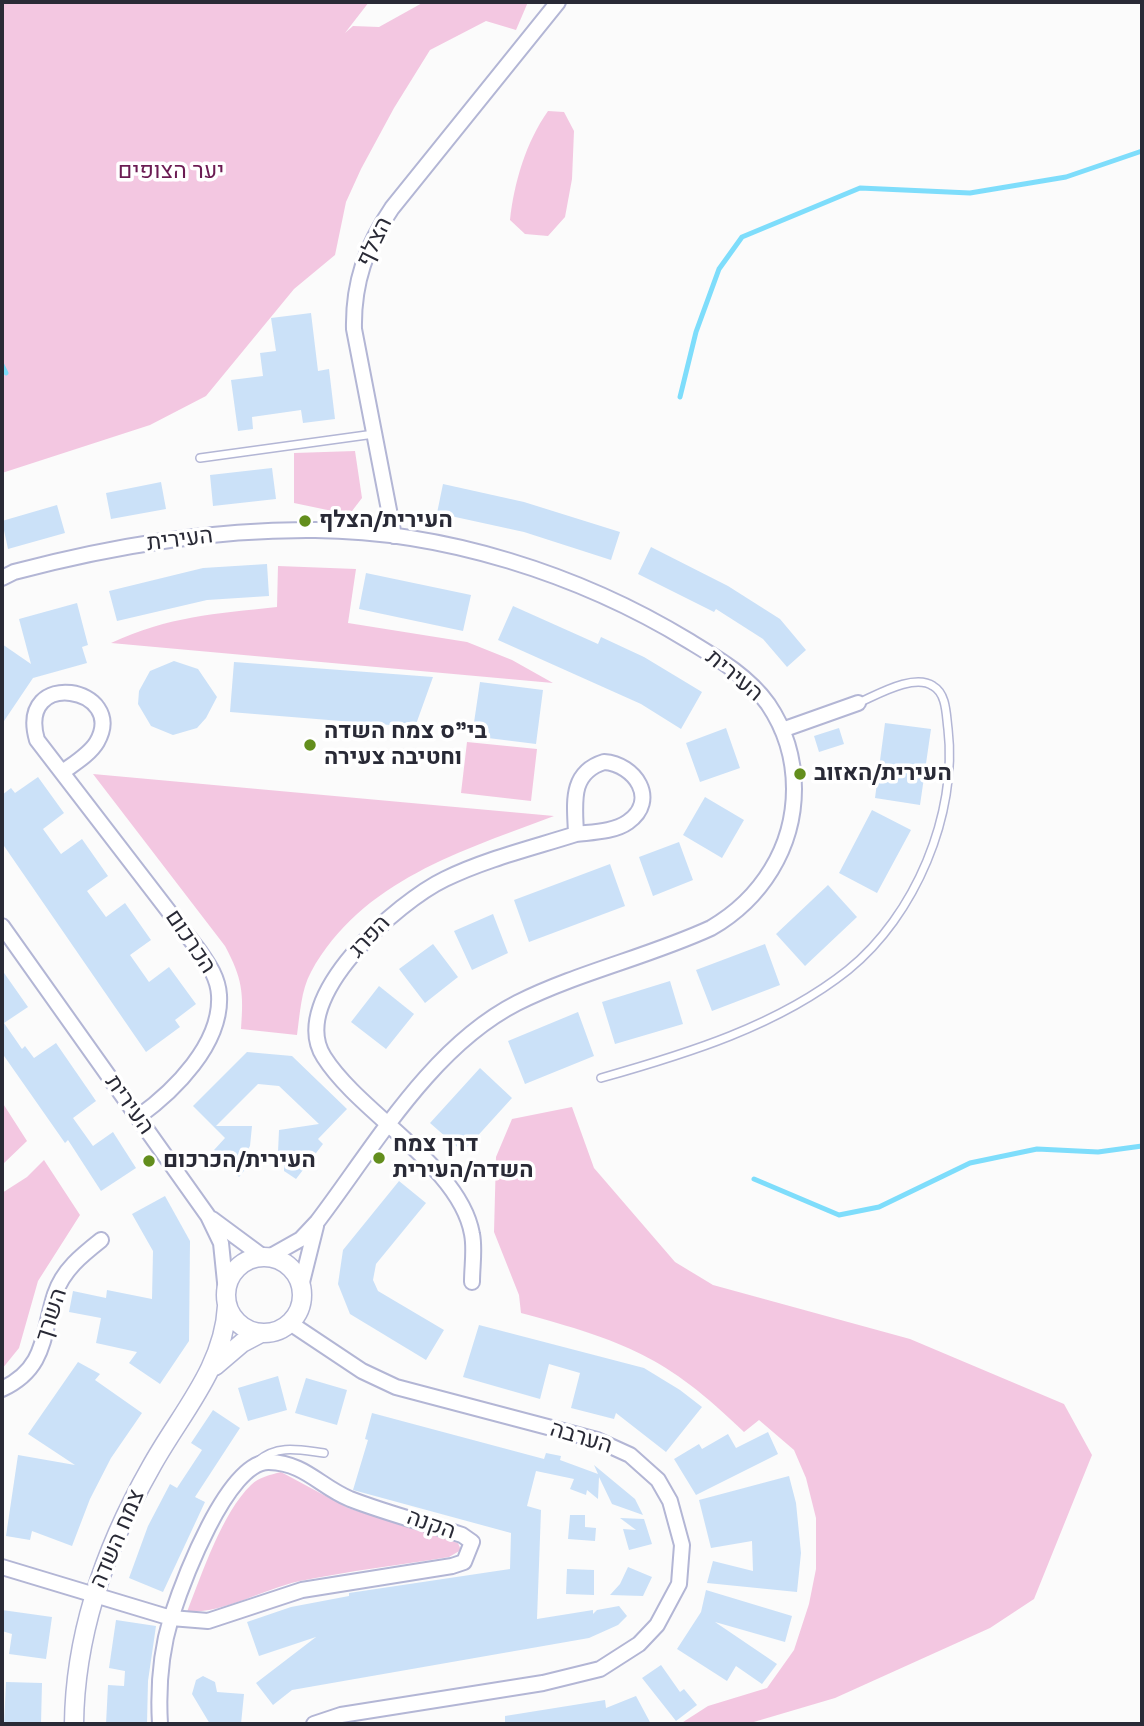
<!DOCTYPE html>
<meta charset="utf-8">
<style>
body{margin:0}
#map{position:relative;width:1144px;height:1726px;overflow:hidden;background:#fbfbfb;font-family:"Space Grotesk",sans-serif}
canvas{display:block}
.frame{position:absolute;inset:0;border:4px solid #292a36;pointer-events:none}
</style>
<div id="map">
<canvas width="1144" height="1726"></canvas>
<div class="frame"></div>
</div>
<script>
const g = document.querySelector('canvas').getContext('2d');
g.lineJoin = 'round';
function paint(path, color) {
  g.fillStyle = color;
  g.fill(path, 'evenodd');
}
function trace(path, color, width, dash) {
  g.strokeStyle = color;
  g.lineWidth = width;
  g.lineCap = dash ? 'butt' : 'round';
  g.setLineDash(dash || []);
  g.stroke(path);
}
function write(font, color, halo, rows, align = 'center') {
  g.font = font + ' "Space Grotesk",Heebo,sans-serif';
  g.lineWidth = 7;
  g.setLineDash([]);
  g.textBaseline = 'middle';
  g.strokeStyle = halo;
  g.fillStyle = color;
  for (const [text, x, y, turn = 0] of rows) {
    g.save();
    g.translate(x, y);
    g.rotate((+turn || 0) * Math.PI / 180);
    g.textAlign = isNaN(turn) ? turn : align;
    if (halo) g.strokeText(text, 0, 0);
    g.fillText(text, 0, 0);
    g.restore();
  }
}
const green = new Path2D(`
 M2,2H369L345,33L353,26L379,27L424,2H528L516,30L486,21L430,50L394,108L361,169L346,202L335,255L294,289L206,396L150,425L2,473Z
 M548,111L564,112L574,131L572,179L565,217L548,236L525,234L510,220C514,183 526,142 548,111Z
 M355,451L362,498L352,511L337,512L294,503V453Z
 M278,566L356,569L348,623L467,642L512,660L553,683L111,643C170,616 214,614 277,607Z
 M467,742L537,749L531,801L461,793Z
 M93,774L554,816C462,851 362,880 311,972C301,990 300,1014 297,1035L241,1029C244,992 242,978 225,946Z
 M2,1102L27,1141L2,1165Z
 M572,1107L594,1168L675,1262L713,1285L910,1339L1064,1404L1092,1455L1034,1599L990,1628L835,1698L747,1724H680L708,1706L767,1688L794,1650L809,1604L816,1569V1518L806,1478L794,1450L759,1420L744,1432C666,1356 624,1341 521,1313L519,1295L494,1232L496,1157L512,1119Z
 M44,1160L80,1215L38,1281L19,1348L2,1369V1193L27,1177Z
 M281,1472L348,1508L458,1543L461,1550L449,1557C400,1565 349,1571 300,1581C260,1590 228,1612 187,1612C202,1574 222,1513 251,1485C259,1477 270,1475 281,1472Z`);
const stream = new Path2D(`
 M2,365L6,373
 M680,397L696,332L719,269L742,237L860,188L970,193L1066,177L1142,151
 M754,1179L839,1215L879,1207L970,1163L1037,1149L1098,1152L1142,1146`);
const building = new Path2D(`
 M311,313L318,371L329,369L335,419L303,423L301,410L252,417L253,429L238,431L231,380L263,376L260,353L276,351L271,318Z
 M272,468L276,499L213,506L210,475Z
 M161,482L166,509L111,519L106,493Z
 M443,484L524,502L620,532L611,560L524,532L437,513Z
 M57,505L65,533L8,549L2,521Z
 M651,547L728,586L780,619L806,650L787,667L763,639L716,609L714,612L638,574Z
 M267,564L269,596L207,600L117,621L109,591L203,568Z
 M366,573L471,595L463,631L359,609Z
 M77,603L88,645L82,647L87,663L33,678L2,724V644L31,664L19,619Z
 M513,606L598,644L601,637L644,657L702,692L681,729L641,704L498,640Z
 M174,661L198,669L217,697L206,718L197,728L173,735L151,726L138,704L139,691L150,671Z
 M234,662L433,677L415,727L230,712Z
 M480,682L543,690L536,744L472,736Z
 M885,723L931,729L920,805L875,798Z
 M726,728L740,768L700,782L686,743Z
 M839,728L844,744L819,752L814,736Z
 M38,777L64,813L43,829L61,854L82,839L108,876L87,891L106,917L125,903L151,940L130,955L149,982L169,967L196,1004L175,1020L180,1027L146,1052L2,843V795L11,788L15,793Z
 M705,797L744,820L722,858L683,835Z
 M872,810L911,830L877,893L839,873Z
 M679,842L693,880L653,896L639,857Z
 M610,864L625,906L529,942L514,900Z
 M828,885L857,917L805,966L776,934Z
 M493,914L508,953L472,970L454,931Z
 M433,944L458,977L425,1003L399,969Z
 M765,944L780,985L712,1011L696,970Z
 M2,970L28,1007L4,1023L22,1049L25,1046L34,1058L56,1043L96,1101L73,1118L93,1146L113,1132L136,1168L101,1191L68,1140L65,1143L2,1053Z
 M670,981L683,1024L615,1044L602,1002Z
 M379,986L414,1014L386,1049L351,1022Z
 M578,1012L594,1056L525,1084L508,1041Z
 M247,1052L292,1056L347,1109L318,1139L323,1144L296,1179L284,1171V1156L278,1152L279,1130L319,1124L279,1086L258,1084L216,1126H252L250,1146L245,1154L247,1167L239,1177L214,1150L225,1138L193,1106Z
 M480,1068L512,1098L463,1152L430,1123Z
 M399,1181L426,1203L376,1264L373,1280L378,1291L444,1330L426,1360L350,1314L338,1284L343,1250Z
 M165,1196L190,1241L189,1341L160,1384L129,1363L137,1352L96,1343L101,1318L69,1312L73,1291L106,1298L107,1290L152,1299L153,1251L132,1214Z
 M479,1325L644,1368L680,1390L702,1407L666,1452L616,1413L614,1419L571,1408L580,1373L549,1364L540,1399L463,1377Z
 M78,1362L100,1374L95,1380L142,1413L111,1458L90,1499L72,1546L32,1531L30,1540L6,1536L18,1455L75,1465L28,1434Z
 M278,1376L287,1410L248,1421L238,1388Z
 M306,1378L347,1390L337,1425L295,1413Z
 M213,1410L240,1428L195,1497L205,1502L163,1592L129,1578L148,1526L170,1484L177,1488L202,1450L191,1443Z
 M372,1413L544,1459L546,1453L561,1456L560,1460L598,1474L594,1465L635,1499L643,1515L612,1504L599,1477L598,1499L587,1490L586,1495L570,1489L574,1479L536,1471L527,1506L541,1510L537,1619L593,1610V1614L597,1610L619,1606L627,1616L618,1625L589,1638L292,1690L273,1705L256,1683L316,1637L259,1656L247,1622L291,1607L349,1596V1593L510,1569L511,1533L353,1490L368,1440L365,1439Z
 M768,1432L778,1454L696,1495L674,1459L699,1444L702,1449L728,1434L736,1448Z
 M789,1476L796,1503L801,1553L797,1592L707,1583L713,1561L753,1571L752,1541L711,1548L699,1500Z
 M570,1515H585V1527L596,1528L595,1541L568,1539Z
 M620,1518L644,1519L652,1544L629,1550L623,1529L636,1530Z
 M628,1567L652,1577L643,1596L610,1595L620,1584Z
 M567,1569L594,1570V1595L566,1594Z
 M706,1590L792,1616L785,1642L715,1622L777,1664L762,1684L736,1666L727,1681L677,1649L701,1612Z
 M2,1610L52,1617L46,1659L9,1654L12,1634L2,1631Z
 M116,1620L156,1626L148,1681L147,1724H106L108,1685L124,1686L125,1671L109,1668Z
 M661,1665L680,1692L684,1689L697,1705L676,1721L642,1678Z
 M203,1676L215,1682L217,1692L244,1694L241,1724H210L192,1694L196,1680Z
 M6,1682L42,1683L41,1724H4Z
 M636,1696L651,1724H505V1716L605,1700L606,1708Z`);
const service = new Path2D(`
 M200,458L374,434
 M601,1078C686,1054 778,1026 848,970C915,916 958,814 948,729C946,715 947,694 933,686C914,673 877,695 858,703
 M258,1461C278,1444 300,1450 324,1453`);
const minor = new Path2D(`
 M394,536L354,329C353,283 366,246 392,208L558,2
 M2,578L14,572C112,546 214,529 315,530C444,531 579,574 689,641C717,658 748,676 768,704C785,729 794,758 794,789C794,848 761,899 711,928C648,957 579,972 517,1003C431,1047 374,1147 317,1222L301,1239L269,1257
 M782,730L858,703
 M604,762C635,764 659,800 628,822C614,832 592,832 576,834C575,804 569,773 604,762Z
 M64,771C75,763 90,754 97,742C128,687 16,667 37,740L200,952C209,965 218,978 219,995C222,1044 174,1091 138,1117
 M2,926L208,1216L221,1243L226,1292
 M212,1219L262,1256
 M472,1282C472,1266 475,1249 472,1234C460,1166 360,1114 324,1057C286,998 399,901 445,879C486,859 532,848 576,834
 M301,1286L316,1226
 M290,1323L362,1371L396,1387L597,1440L630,1455L658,1480L670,1501L682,1545L679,1584L657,1625L639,1644L600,1669L543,1683L341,1715L314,1724
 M2,1389C47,1368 42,1334 55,1294C63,1270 82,1255 101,1240
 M2,1567L171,1618L208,1621L302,1590L452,1566L464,1562L472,1542L462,1535C425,1523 386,1513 350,1499C319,1486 305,1463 269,1462C227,1461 182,1584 171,1618C161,1651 158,1690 160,1724`);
const tertiary = new Path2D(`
 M226 1295a38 38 0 1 1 76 0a38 38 0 1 1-76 0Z
 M215,1366L242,1343L261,1333
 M74,1724C75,1633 106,1546 151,1467C180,1414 224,1368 227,1306`);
const markers = [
 [305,521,7,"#638e1d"],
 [310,745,7,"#638e1d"],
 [800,774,7,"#638e1d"],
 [379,1158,7,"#638e1d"],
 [149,1161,7,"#638e1d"]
];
const parkNames = [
 ["יער הצופים",171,172]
];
const streetNames = [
 ["הצלף",375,242,-64],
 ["העירית",180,540,-7],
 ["העירית",734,676,40],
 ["הפרג",370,937,-47],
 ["הכרכום",190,942,56],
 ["העירית",129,1105,55],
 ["השרך",52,1315,-72],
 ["הערבה",581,1438,17],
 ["הקנה",431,1525,19],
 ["צמח השדה",118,1539,-67]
];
const poiNames = [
 ["העירית/הצלף",319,521],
 ["בי\"ס צמח השדה",324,732],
 ["וחטיבה צעירה",324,758],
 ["העירית/האזוב",814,774],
 ["דרך צמח",393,1145],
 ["השדה/העירית",393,1171],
 ["העירית/הכרכום",163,1161]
];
paint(green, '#f3c7e1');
trace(stream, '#7eddfb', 5);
paint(building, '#cbe1f8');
trace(service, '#b3b6d5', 10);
trace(minor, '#b3b6d5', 18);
trace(tertiary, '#b3b6d5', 21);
trace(service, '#fff', 7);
trace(minor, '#fff', 14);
trace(tertiary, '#fff', 18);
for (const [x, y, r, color] of markers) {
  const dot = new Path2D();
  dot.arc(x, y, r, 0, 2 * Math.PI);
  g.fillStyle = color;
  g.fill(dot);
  trace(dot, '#fff', 2.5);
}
write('23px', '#6b1b53', '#fff', parkNames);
write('23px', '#292a36', '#fff', streetNames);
write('bold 23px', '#292a36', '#fff', poiNames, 'left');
</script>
